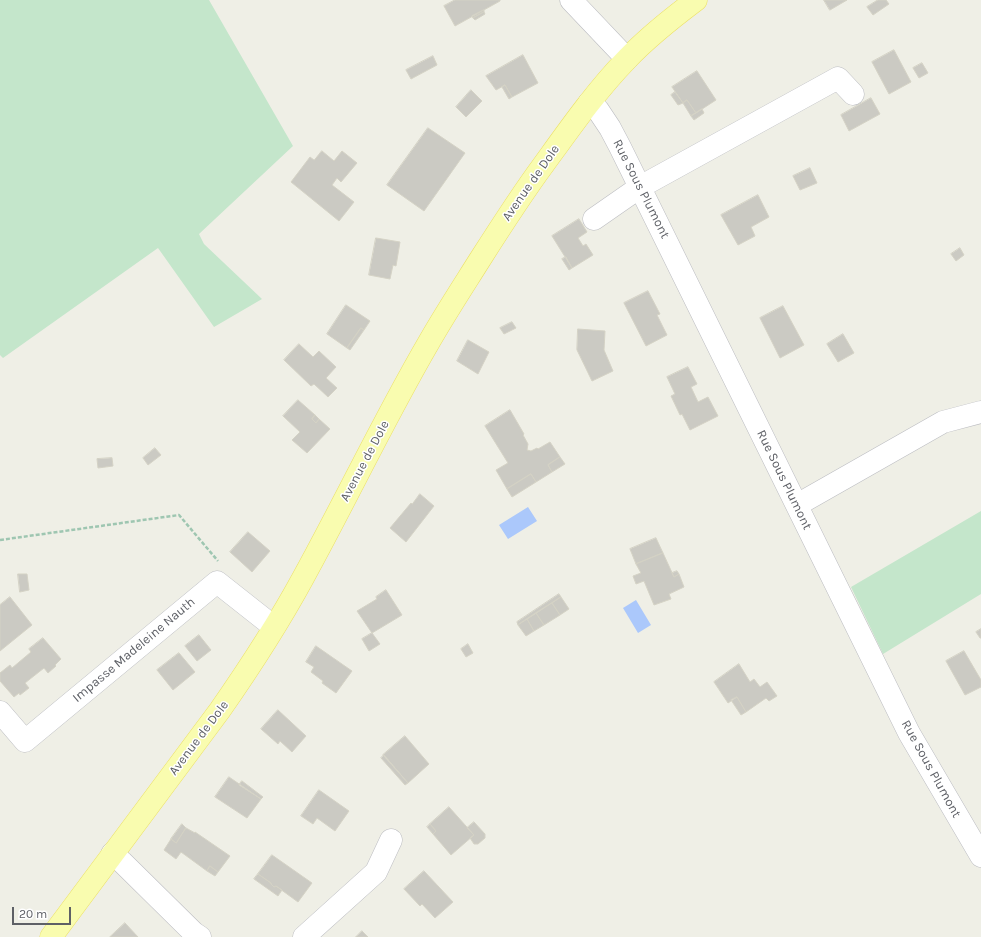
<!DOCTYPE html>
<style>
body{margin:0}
#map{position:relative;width:981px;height:937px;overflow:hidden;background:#efefe6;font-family:Karla,sans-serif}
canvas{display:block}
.scale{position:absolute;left:12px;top:907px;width:59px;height:18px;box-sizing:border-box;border:2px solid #5e6066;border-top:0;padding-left:5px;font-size:12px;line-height:14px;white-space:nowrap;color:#5e6066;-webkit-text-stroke:3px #fff;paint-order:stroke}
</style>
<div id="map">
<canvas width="981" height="937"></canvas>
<div class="scale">20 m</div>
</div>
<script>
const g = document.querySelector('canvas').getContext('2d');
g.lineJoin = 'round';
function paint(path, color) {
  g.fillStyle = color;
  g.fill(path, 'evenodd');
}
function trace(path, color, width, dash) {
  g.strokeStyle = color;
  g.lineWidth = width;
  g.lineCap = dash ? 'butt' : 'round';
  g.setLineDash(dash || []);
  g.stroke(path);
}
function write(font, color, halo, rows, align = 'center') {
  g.font = font + ' Karla,sans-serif';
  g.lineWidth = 3;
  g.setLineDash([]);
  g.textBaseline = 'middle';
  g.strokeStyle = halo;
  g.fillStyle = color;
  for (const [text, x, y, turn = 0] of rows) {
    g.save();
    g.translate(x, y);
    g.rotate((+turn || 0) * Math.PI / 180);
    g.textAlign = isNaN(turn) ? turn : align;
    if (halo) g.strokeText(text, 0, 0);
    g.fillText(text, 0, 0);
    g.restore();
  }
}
const green = new Path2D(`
 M0,0H209L293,146L199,234L204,244L262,299L214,327L158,248L3,358L0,355Z
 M981,511V594L883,654L851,587Z`);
const water = new Path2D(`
 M528,507L537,521L508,539L499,525Z
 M636,600L651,625L638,633L623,608Z`);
const building = new Path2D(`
 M455,0H500V1L455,26L444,6Z
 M824,0H847L830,10Z
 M878,0H886L889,4L873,15L867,7Z
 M484,10V12L473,18L472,16Z
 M484,12L485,14L475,20L473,18Z
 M894,50L911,82L889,94L872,62Z
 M523,55L538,83L512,97L505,85L496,90L486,76Z
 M433,56L437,65L411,79L406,70Z
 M922,63L928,73L919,78L913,68Z
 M697,71L716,100L696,113L687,100L683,103L672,87Z
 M505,85L512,97L509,99L502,87Z
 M471,90L482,101L466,117L456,107Z
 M675,92L683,103L678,105L671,95Z
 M871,98L880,114L849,131L841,115Z
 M687,100L696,113L691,116L683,103Z
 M702,109L704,113L694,120L691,116Z
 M428,128L465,153L424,211L387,185Z
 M322,151L334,161L342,151L357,163L341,182L337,178L332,185L354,202L339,221L291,182L310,157L314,160Z
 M810,168L817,183L800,190L793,176Z
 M758,195L769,217L751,227L755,236L738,245L721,215Z
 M579,219L587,232L578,238L583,246L586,244L593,255L572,268L552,236Z
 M376,238L400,242L396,266L393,265L390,279L369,275Z
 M960,248L964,255L956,261L951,254Z
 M566,257L572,268L569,270L562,259Z
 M648,291L660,314L657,315L667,335L646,346L624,303Z
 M346,305L370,321L364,330L361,328L347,348L327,334Z
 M783,306L804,345L780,358L760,318Z
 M512,322L516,328L504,334L500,328Z
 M361,328L364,330L350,350L347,348Z
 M578,329L605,331L604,350L613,371L592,381L577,350Z
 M843,334L854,353L838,362L827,344Z
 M468,340L489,352L478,374L457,361Z
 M299,344L313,357L319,351L336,367L326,378L337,388L328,397L314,384L311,386L284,360Z
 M688,367L697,384L691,387L698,402L708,397L718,416L690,430L682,414L680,415L671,396L675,394L667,377Z
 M298,400L315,415L312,419L316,423L319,419L330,429L307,453L292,440L300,432L283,416Z
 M510,410L524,434L523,435L528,444L527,450L531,451L537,448L538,449L550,442L560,457L548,465L552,472L536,482L531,474L507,489L496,470L508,463L485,426Z
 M315,415L319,419L316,423L312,419Z
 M155,448L161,455L148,465L143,458Z
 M560,457L565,464L552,472L548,465Z
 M112,458L113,466L98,468L97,459Z
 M531,474L536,482L512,497L507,489Z
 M420,494L434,506L406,542L390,528L411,503L412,504Z
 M248,532L270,551L252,572L230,552Z
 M656,538L663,553L636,564L630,549Z
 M663,553L674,577L679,574L684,587L669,594L671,599L654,605L644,581L636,584L633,576L641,573L636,564Z
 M677,571L679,574L674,577L672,573Z
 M18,574H27L29,590L20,592Z
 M386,590L402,615L372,633L357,611L377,599L376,597Z
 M559,594L561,597L518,625L517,622Z
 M10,597L32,625L0,651V605Z
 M561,597L569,609L560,615L552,603Z
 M552,603L560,615L544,625L536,613Z
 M536,613L544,625L534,631L527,619Z
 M527,619L534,631L526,636L518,625Z
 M981,629V638H980L976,632Z
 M372,633L380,644L369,651L362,639Z
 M199,635L211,650L197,661L185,646Z
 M43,638L61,659L55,665L56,666L48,673L44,668L25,683L29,688L20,695L19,693L14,697L0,681V673L10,665L12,668L31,652L29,649Z
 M468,644L473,653L466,657L461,649Z
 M316,646L352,671L336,693L322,683L323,681L311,672L314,667L306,662Z
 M964,651L981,680V687L965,695L946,661Z
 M179,653L195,672L173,690L157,670Z
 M739,664L750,682L754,679L760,687L767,682L777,696L769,701L766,698L746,712L737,697L728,703L714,682Z
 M737,697L746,712L741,715L731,700Z
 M278,710L306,736L292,752L280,741L278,744L261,729Z
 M405,736L429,764L408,783L383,755Z
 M384,755L408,783L405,785L381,758Z
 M229,777L261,799L247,818L215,797Z
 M242,781L263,797L261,799L239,785Z
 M319,790L349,811L335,831L317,818L313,824L301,816Z
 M449,807L474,835L451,855L433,834L436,831L430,824Z
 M474,822L485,834V838L478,844H474L470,838L474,835L467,828Z
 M182,824L186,828L176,843L171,839Z
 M430,824L436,831L433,834L427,827Z
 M186,828L195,833V832L230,856L218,872L210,866L207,871L181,852L176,859L164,850L171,839L176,843Z
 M272,855L312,883L298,902L276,886L274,887L271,884V883L258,874Z
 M210,866L218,872L215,876L207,871Z
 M424,871L453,902L435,918L422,904L420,906L404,889Z
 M258,874L271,883V884L274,887L276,886L282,890L278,896L254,879Z
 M125,923L138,937H110Z
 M362,931L368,937H356Z`);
const path = new Path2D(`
 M0,540L179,515L218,561`);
const minor = new Path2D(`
 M571,0L627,59
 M589,103L598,110L610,128L620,147L909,733L981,856
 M594,219L640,187L838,78L853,94
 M797,505L943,422L981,412
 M0,712L25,741L217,582L274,627
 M112,854L122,862L194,933L200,937
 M304,937L376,872L391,840`);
const major = new Path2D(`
 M51,937L220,710C250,667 278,624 303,578C346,500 384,419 429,342C445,314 462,288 479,261C500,228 521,195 544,164C570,128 596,91 627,59C648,37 672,18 696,0`);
const streetNames = [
 ["Avenue de Dole",531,183,-55],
 ["Rue Sous Plumont",641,189,63],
 ["Avenue de Dole",365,461,-62],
 ["Rue Sous Plumont",784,480,64],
 ["Impasse Madeleine Nauth",134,650,-40],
 ["Avenue de Dole",199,738,-53],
 ["Rue Sous Plumont",931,769,61]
];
paint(green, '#c4e6cb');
paint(water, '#abc8fb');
paint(building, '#cbcac3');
trace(building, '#d4d2c5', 1);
trace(minor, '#bbbcc1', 23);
trace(major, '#ece063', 23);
trace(path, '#9ec6b1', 2.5, [4, 2]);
trace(minor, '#fff', 22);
trace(major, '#f9fcaf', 22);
write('13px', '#5e6066', '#fff', streetNames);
</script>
